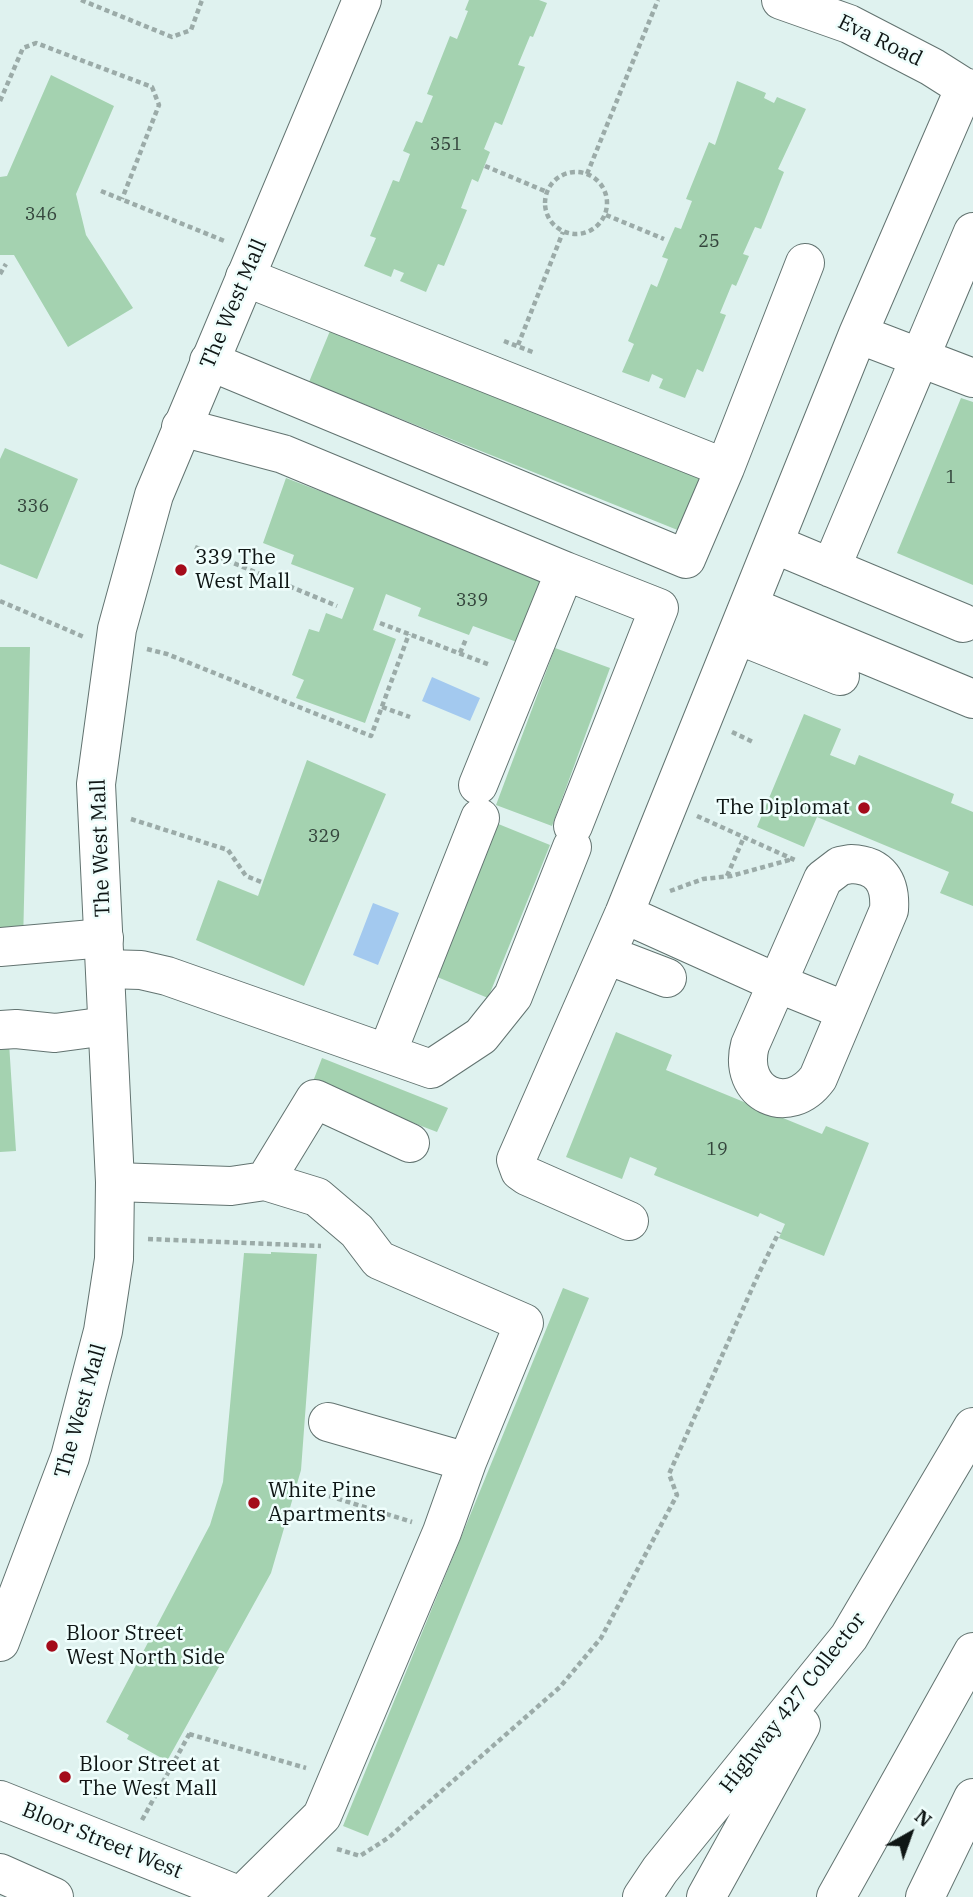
<!DOCTYPE html>
<style>
body{margin:0}
#map{position:relative;width:973px;height:1897px;overflow:hidden;background:#dff2ef;font-family:"IBM Plex Serif",serif}
canvas{display:block}
.north{position:absolute;left:875px;top:1799px;width:70px;height:70px;-webkit-text-stroke:5px #effefc;paint-order:stroke;rotate:40deg;font-size:19px;font-weight:700;line-height:28px;text-align:center;color:#0f1615}
.north::after{content:'';display:block;margin:auto;width:24px;height:32px;background:#0f1615;clip-path:polygon(50% 0,100% 100%,50% 72%,0 100%)}
</style>
<div id="map">
<canvas width="973" height="1897"></canvas>
<div class="north">N</div>
</div>
<script>
const g = document.querySelector('canvas').getContext('2d');
g.lineJoin = 'round';
function paint(path, color) {
  g.fillStyle = color;
  g.fill(path, 'evenodd');
}
function trace(path, color, width, dash) {
  g.strokeStyle = color;
  g.lineWidth = width;
  g.lineCap = dash ? 'butt' : 'round';
  g.setLineDash(dash || []);
  g.stroke(path);
}
function write(font, color, halo, rows, align = 'center') {
  g.font = font + ' "IBM Plex Serif",serif';
  g.lineWidth = 5;
  g.setLineDash([]);
  g.textBaseline = 'middle';
  g.strokeStyle = halo;
  g.fillStyle = color;
  for (const [text, x, y, turn = 0] of rows) {
    g.save();
    g.translate(x, y);
    g.rotate((+turn || 0) * Math.PI / 180);
    g.textAlign = isNaN(turn) ? turn : align;
    if (halo) g.strokeText(text, 0, 0);
    g.fillText(text, 0, 0);
    g.restore();
  }
}
const water = new Path2D(`
 M432,677L480,698L470,721L422,701Z
 M373,903L399,913L378,965L353,955Z`);
const building = new Path2D(`
 M469,0H539L547,3L533,37L530,36L518,65L525,67L502,125L495,122L484,149L490,152L478,182L472,179L461,208L467,210L444,266L438,264L426,292L400,281L404,273L394,269L391,277L364,266L376,238L370,236L393,180L399,182L410,154L403,151L416,121L422,123L433,96L427,94L450,36L457,39L468,11L465,10Z
 M51,75L114,106L76,194L86,235L133,308L68,347L14,255H0V177L7,176Z
 M737,81L766,93L764,98L774,103L777,97L806,109L778,169L784,172L761,229L755,227L743,254L749,256L736,286L732,284L720,313L726,315L703,372L697,369L685,398L659,388L663,379L652,374L649,382L622,372L634,344L628,341L651,284L657,287L668,259L662,257L675,227L681,229L692,201L686,199L709,142L715,145Z
 M332,326L708,471L680,531L309,382Z
 M961,398L973,402V585L897,553Z
 M5,448L78,479L37,579L0,564V459Z
 M286,478L549,579L525,645L473,626L469,635L418,616L421,608L386,594L373,630L396,639L365,723L296,698L304,680L292,675L309,629L319,632L326,613L342,619L354,588L291,564L294,555L263,543Z
 M0,647H30L23,944H0Z
 M555,648L610,668L552,826L496,805Z
 M804,714L841,729L830,755L855,765L859,755L954,794L951,803L973,812V906L940,893L949,872L817,817L804,847L757,827Z
 M307,760L386,794L304,986L196,940L218,880L258,896Z
 M491,821L550,845L488,998L430,974Z
 M616,1032L672,1055L666,1070L822,1134L826,1126L869,1143L824,1256L779,1238L785,1224L760,1213L758,1217L654,1175L657,1168L630,1157L622,1179L566,1157Z
 M9,1043L16,1151L0,1152V1044Z
 M322,1058L448,1108L437,1132L312,1084Z
 M271,1252L317,1254L301,1470L271,1573L167,1761L127,1739L129,1735L106,1722L210,1525L223,1482L244,1253L271,1254Z
 M563,1288L589,1298L368,1836L343,1826Z`);
const path = new Path2D(`
 M81,0L172,37L191,30L202,0
 M0,101L23,48L36,43L152,87L159,105L122,199
 M485,166L547,192
 M545 203a31 31 0 1 1 62 0a31 31 0 1 1-62 0Z
 M587,174L658,0
 M101,191L227,242
 M606,215L664,239
 M0,274L6,264
 M504,341L535,353
 M518,345L563,232
 M195,547L337,606
 M0,601L84,637
 M380,623L490,665
 M147,649L167,654L371,736L409,634
 M460,653L466,639
 M382,707L410,717
 M732,732L753,742
 M697,816L797,861
 M131,819L228,850L246,876L264,883
 M727,876L744,837
 M670,891L703,879L731,876L793,859
 M148,1239L321,1246
 M313,1491L412,1522
 M189,1734L306,1768
 M142,1820L191,1731
 M337,1849L360,1856L388,1838L560,1687L601,1638L677,1495L669,1474L759,1273L779,1232`);
const minor = new Path2D(`
 M781,0L849,24L932,67L973,93
 M245,277L725,468
 M858,334L973,378
 M209,361L686,559L725,468L805,263
 M181,427L283,454L565,571L478,785
 M774,544L963,623
 M831,568L973,232
 M565,571L659,608L573,826
 M749,606L973,699
 M738,635L840,676
 M851,864C880,865 891,882 889,910L818,1078C789,1118 737,1094 750,1045L823,879L840,866Z
 M624,914L777,983L846,1011
 M0,947L104,938
 M607,955L667,978
 M105,969L141,970L167,976L431,1069L481,1036L513,996L572,847
 M0,1030L16,1029L55,1033L107,1026
 M387,1053L480,818
 M265,1181L315,1099L410,1143
 M115,1182L231,1186L265,1181L317,1197L357,1231L379,1260L524,1323L467,1462L442,1532L322,1816L241,1896
 M629,1221L527,1176L520,1171L516,1160L624,914L858,334L965,87
 M328,1422L467,1462`);
const major = new Path2D(`
 M0,1642L70,1457L103,1331L114,1259L115,1182L96,784L117,629L154,495L362,0
 M0,1800L243,1897
 M0,1873L54,1897`);
const highway = new Path2D(`
 M642,1897L660,1870L849,1637L973,1427
 M706,1897L801,1725
 M836,1897L973,1652
 M925,1897L973,1798`);
const markers = [
 [181,570,7,"#a40b1a"],
 [864,808,7,"#a40b1a"],
 [254,1503,7,"#a40b1a"],
 [52,1646,7,"#a40b1a"],
 [65,1777,7,"#a40b1a"]
];
const numberNames = [
 ["351",446,145],
 ["346",41,215],
 ["25",709,242],
 ["1",951,478],
 ["336",33,507],
 ["339",472,601],
 ["329",324,837],
 ["19",717,1150]
];
const streetNames = [
 ["Eva Road",880,41,26],
 ["The West Mall",234,304,-67],
 ["The West Mall",101,848,-92],
 ["The West Mall",81,1411,-74],
 ["Highway 427 Collector",793,1703,-52],
 ["Bloor Street West",102,1841,22]
];
const poiNames = [
 ["339 The",195,558],
 ["West Mall",195,582],
 ["The Diplomat",850,808,"right"],
 ["White Pine",268,1491],
 ["Apartments",268,1515],
 ["Bloor Street",66,1634],
 ["West North Side",66,1658],
 ["Bloor Street at",79,1765],
 ["The West Mall",79,1789]
];
paint(water, '#a3c9ef');
paint(building, '#a4d2b0');
trace(minor, '#627370', 40);
trace(major, '#627370', 40);
trace(highway, '#627370', 40);
trace(path, '#9baba8', 4.5, [5, 3.5]);
trace(minor, '#fff', 38);
trace(major, '#fff', 38);
trace(highway, '#fff', 38);
for (const [x, y, r, color] of markers) {
  const dot = new Path2D();
  dot.arc(x, y, r, 0, 2 * Math.PI);
  g.fillStyle = color;
  g.fill(dot);
  trace(dot, '#effefc', 2.5);
}
write('18px', '#34453c', null, numberNames);
write('21px', '#0f1615', '#effefc', streetNames);
write('21px', '#0f1615', '#effefc', poiNames, 'left');
</script>
